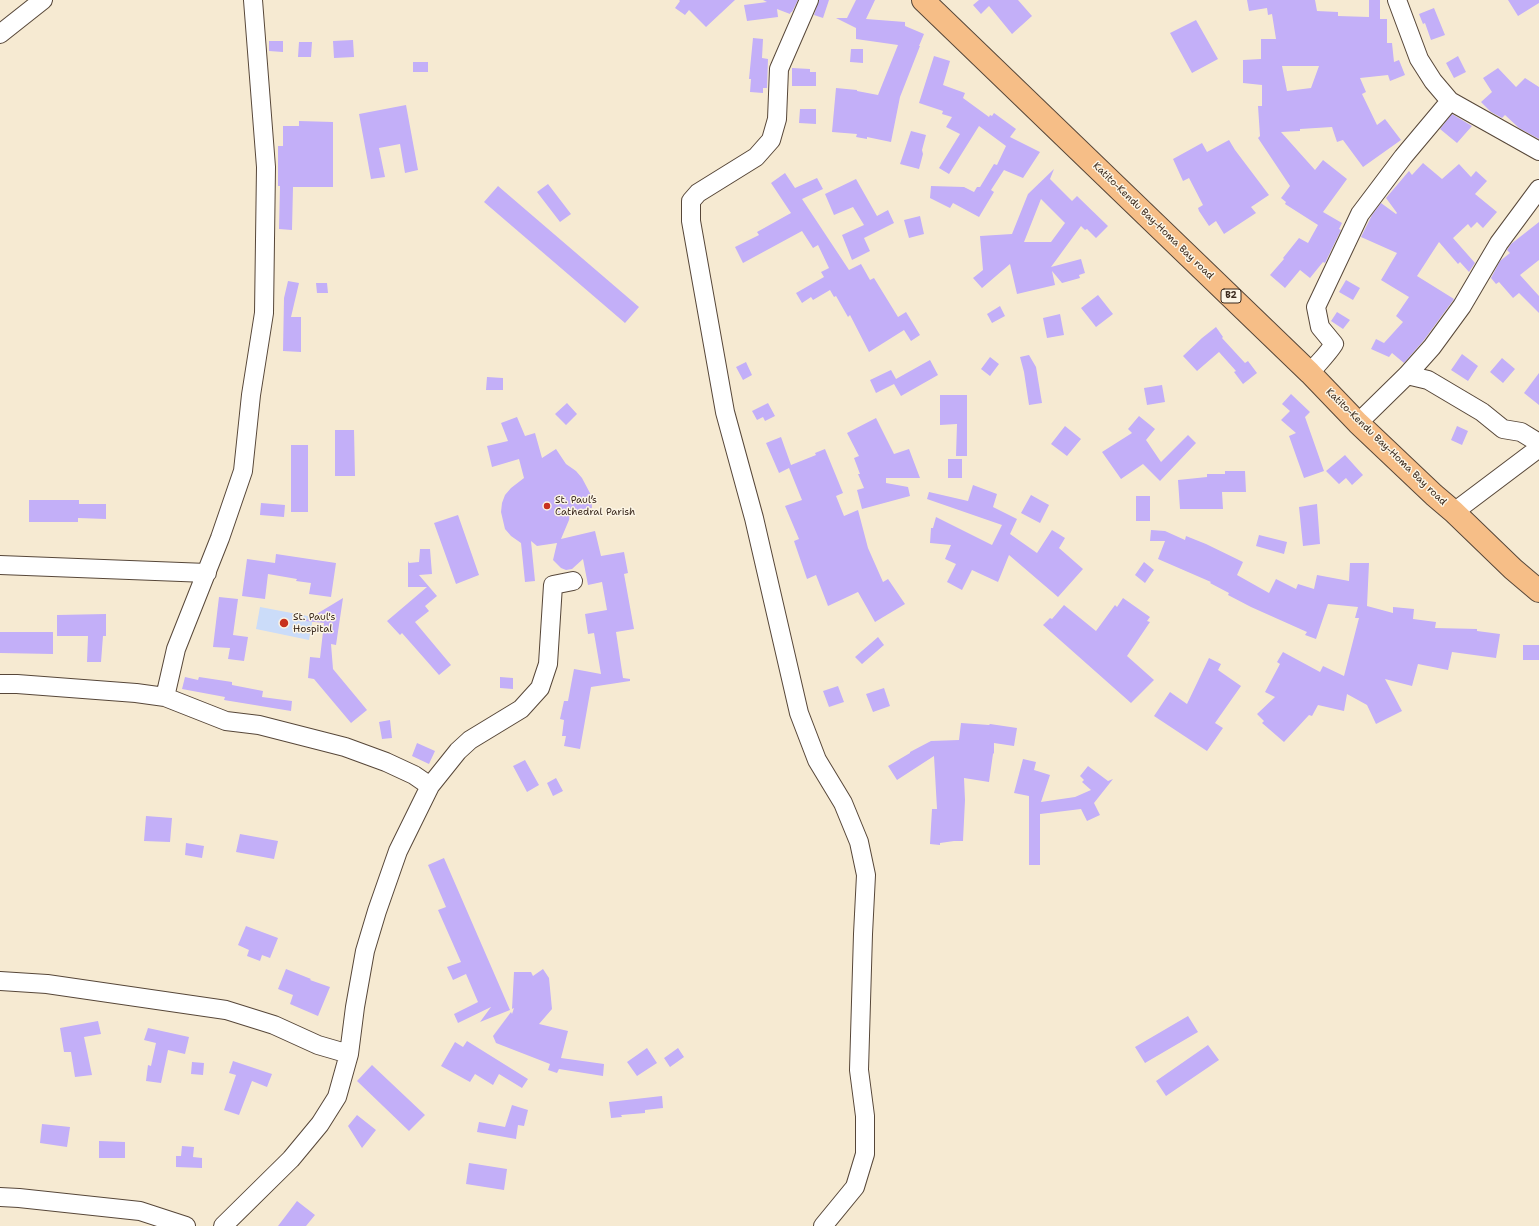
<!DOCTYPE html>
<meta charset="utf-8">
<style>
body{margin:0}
canvas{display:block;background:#f6ead2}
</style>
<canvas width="1539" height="1226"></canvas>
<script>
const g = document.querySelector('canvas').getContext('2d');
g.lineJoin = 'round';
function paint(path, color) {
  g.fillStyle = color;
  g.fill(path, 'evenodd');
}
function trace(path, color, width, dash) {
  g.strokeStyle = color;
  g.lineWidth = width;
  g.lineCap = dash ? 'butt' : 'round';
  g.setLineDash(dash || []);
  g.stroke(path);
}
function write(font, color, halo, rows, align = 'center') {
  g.font = font + ' "Shantell Sans",sans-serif';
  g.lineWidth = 3;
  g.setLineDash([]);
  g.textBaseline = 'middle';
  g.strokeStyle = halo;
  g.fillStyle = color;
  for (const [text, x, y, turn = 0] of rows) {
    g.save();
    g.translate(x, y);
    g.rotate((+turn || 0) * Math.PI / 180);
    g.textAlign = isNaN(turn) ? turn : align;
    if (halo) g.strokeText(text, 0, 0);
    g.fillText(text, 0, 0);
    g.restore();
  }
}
const built = new Path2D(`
 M260,607L313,617L309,640L256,629Z`);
const building = new Path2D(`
 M679,0H735L706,27L689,10L685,15L675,8L680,1Z
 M763,0H798L792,12H791L790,14L777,9L778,17L747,21L744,5L767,2Z
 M819,0H829L823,18L814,15Z
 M856,0H875L866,19L905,22V26L924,34L919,46H920L900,97L891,142L867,137V139L856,137L857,134L832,132L836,88L857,90V91L878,95L898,45L856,39V28L836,18H847Z
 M979,0H1018L1032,16L1012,34L989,6L981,14L973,5Z
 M1247,0H1315L1317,11L1338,12V16L1369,17V0H1380V19H1387V43H1392L1394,62L1399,60L1405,75L1390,81L1388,75L1360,78L1366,92L1362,94L1377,125L1385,119L1401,140L1363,167L1343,140L1337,142L1332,127L1300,129V131L1281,132L1315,170L1323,160L1347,179L1323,212L1342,223L1339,229L1341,230L1325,263L1323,262L1310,278L1300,270L1285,288L1270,275L1284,259L1283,258L1299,238L1308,243L1318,225L1285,204L1286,202L1281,198L1290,186L1258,138L1260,136L1258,106H1262V85L1243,83V60L1261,59V39H1276L1272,14L1268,15L1267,8L1249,11ZM1282,66H1319L1311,88L1287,91Z
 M1508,0H1539V3L1518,16Z
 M1434,8L1445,35L1431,40L1425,23L1423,24L1419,14Z
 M1196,20L1218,59L1192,73L1170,33Z
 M753,38L763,39L762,58L768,59L767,88H763V93L750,92L751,79H749Z
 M353,40L354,57L334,58L333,41Z
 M269,41H283V52L269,51Z
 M299,42H312L311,57H298Z
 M851,49H863V63L850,62Z
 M934,56L950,61L943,85L965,93L963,98L989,117L990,115L992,116L994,113L1016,129L1010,137L1040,152L1023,178L1004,170L991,190L994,192L979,217L953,203L950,208L930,198L931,186L964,187L974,192L977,187H980L994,164L997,165L1006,146L979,126L949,174L939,168L960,134L946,127L952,117L942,114L943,111L919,103Z
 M1458,56L1466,72L1454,78L1446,63Z
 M413,62H428V72H413Z
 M792,68L810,69V72H816V86H792Z
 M1498,68L1516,87L1525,78L1539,87V139L1519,128L1505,115L1502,118L1491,112L1481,102L1492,92L1483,78Z
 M406,105L418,170L405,173L400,144L379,148L385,177L371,179L359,114Z
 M800,109H816V124L799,123Z
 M1452,114L1472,126L1457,143L1440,129Z
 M299,121L333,122V187H293L292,230L279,229L280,186H278V146H283V126H299Z
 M911,131L926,135L922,150L923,154L919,169L900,164Z
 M1229,140L1235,150L1269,195L1251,207L1256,213L1224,234L1216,221L1209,226L1199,211L1198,208L1203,205L1189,178L1183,181L1173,159L1202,143L1207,152Z
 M1423,163L1442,179L1459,164L1471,177L1476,171L1487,181L1475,194L1497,212L1483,228L1477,222L1471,228L1468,224L1453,238L1475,263L1469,272L1460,262L1458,264L1439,242L1417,276L1454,299L1424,340L1404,363L1392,353L1389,357L1371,349L1376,339L1384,343L1403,322L1396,316L1409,297L1381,280L1397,253L1361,237L1372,215L1381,203L1396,214L1397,213L1386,198L1409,171L1412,175Z
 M1054,169L1050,179L1072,201L1077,196L1108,226L1096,238L1087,229L1085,230L1081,226L1051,267L1081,259L1085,273L1079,275L1080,278L1062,283L1052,271L1055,285L1017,294L1010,264L982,288L973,278L983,270L980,236L1012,234L1028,194ZM1041,199L1065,223L1051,242H1024Z
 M785,173L795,188L817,178L823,189L802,199L849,270L861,264L870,280L874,278L898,317L906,312L920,335L911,341L904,330L869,352L850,315L848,317L836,296L834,297L830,290L813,300L811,297L802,303L796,293L824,277L821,272L829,268L818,245L813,248L802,231L743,263L735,247L759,235L757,232L791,213L771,183Z
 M856,179L877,216L888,210L894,223L864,238L870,251L852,260L842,235L864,225L853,207L834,215L825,194Z
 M548,184L571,214L560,222L537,192Z
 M498,186L639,307L625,323L484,202Z
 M920,216L924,234L909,238L904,220Z
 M1539,222V260L1520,275L1539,296V313L1519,293L1513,298L1499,282L1496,284L1491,278L1500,261L1510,253L1507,250L1511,244Z
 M1346,280L1360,288L1353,300L1339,292Z
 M288,281L299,283L291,317H301V352L283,351L284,298Z
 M316,283H327L328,293H317Z
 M1098,295L1113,314L1096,327L1081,308Z
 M1000,306L1005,316L992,323L987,314Z
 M1337,312L1350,320L1343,329L1331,321Z
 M1060,314L1064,335L1047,338L1043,318Z
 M1216,327L1223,337L1222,338L1245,363L1248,361L1257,373L1243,384L1234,372L1236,371L1219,352L1197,371L1183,356L1202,338Z
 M1462,354L1478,366L1468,381L1451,370Z
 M1029,355L1036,367L1042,403L1029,405L1024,372L1020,357Z
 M990,357L999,364L990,376L981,369Z
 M1502,358L1515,369L1503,383L1490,372Z
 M930,360L938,375L901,396L894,384L876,393L870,380L891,370L896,379Z
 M746,362L752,375L743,380L736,367Z
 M1539,373V405L1524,393Z
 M487,377L503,378V390H486Z
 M1162,385L1165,402L1147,405L1144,388Z
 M1291,394L1310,412L1305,417L1324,471L1304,478L1289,436L1296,433L1281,420L1290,411L1282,404Z
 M940,395H967V456H956L957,424L940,425Z
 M567,403L577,414L566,425L555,414Z
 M768,403L775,416L765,421L763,417L757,420L752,411Z
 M1139,416L1155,429L1146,440L1161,462L1188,435L1196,443L1160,481L1143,464L1121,479L1102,452L1132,433L1128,429Z
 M517,417L525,436L535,433L542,458L556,449L566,464L576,471L582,478L591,495L592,508L570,511L569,520L561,539L595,531L601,556L624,552L628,573L624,574L634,629L616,632L623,678L630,679V681L591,687L580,749L564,746L566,736H562L564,720L560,719L564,701H568L574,669L601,674L594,633L588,634L585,614L607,610L602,582L588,585L583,559L572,569L566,570L561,568L553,560L557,543L537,546L531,541L535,581L525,582L521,543L511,536L505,529L501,512L502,503L505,495L511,488L524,478L519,459L492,467L487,446L508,441L501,423Z
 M876,418L894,454L909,449L920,478H886V483L908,487L910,496L862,509L857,490L864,488L858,474H860L854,458L859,456L847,433Z
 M1065,426L1081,439L1067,456L1051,444Z
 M1457,426L1468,431L1462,445L1451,440Z
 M335,430H354L355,476H335Z
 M781,437L791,465L816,455L815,453L825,449L843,493L836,496L844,516L858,510L868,548L883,582L888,579L905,604L875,622L858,592L828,606L816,575L807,579L795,544L794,541L799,539L785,506L802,500L789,468L779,473L766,443Z
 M291,445H308V512H291Z
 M1345,455L1363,475L1352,485L1346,478L1339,484L1326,471Z
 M948,459H962V478H948Z
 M1225,471H1245L1246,492H1222L1223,509H1180L1178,480L1207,477V474H1225Z
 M973,485L997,494L993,507L1017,519L1010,534L1037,553L1052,530L1065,538L1059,548L1083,569L1058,597L1009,555L998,582L972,570L962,590L947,582L956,564L945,559L951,545L930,543L931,528H933L936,517L992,545L1002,525L927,499L929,492L968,501Z
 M1031,495L1049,505L1040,523L1021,513Z
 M1136,496H1150V521H1136Z
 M29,500H79V504H106V519L78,518V522H29Z
 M261,503L285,505L284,517L260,515Z
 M1317,504L1320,544L1303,546L1299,507Z
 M458,515L479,575L456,584L434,523Z
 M1151,530L1165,531L1185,540L1186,536L1206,544L1243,562L1237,575L1269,593L1276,579L1296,589L1298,584L1314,589L1317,575L1349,581L1350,563H1369L1367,606L1393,613V607L1414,609L1413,619L1436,622L1435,628L1477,629V631L1500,634L1496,658L1452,652L1448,670L1418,664L1412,686L1385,679L1402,711L1376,724L1367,705L1347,694L1344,711L1318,705L1312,716L1309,715L1284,742L1262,723L1264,721L1257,714L1275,697L1265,692L1280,664L1277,662L1283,652L1320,672L1323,666L1344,676L1359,618H1355L1358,607L1328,604L1316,639L1305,635L1307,632L1251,607L1228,595L1229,593L1210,583L1211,582L1158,559L1165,541H1150Z
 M1259,535L1287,542L1284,554L1256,546Z
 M420,549H430L432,574L419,575L437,596L425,606L429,611L415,622L451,665L439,675L402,633L400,635L387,621L427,587H408V561L409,563L419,562Z
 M276,554L336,563L331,597L309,594L311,583L296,581L297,579L268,574L265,599L242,596L247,559L275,563Z
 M1144,562L1154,570L1145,583L1135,575Z
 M219,597L238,599L233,635L248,637L244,661L228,659L230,648L213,647Z
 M343,598L336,645L331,644L333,669L367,710L351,723L314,679L308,678L310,657L320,658L324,623L305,621Z
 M1123,598L1150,617L1147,621L1150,622L1127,656L1154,680L1131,703L1043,625L1050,618L1052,619L1064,605L1096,631L1115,605L1117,607Z
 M106,614V636H103L101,662H87L88,636H57V615Z
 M0,632H53V654L0,653Z
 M878,637L884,645L862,664L855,657Z
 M1523,645H1539V660H1523Z
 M1209,658L1221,664L1218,670L1241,686L1215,723L1223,728L1207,751L1154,716L1170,692L1187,704Z
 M185,677L198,680L199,677L232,682V685L263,691L262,697L292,701L291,711L224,700L225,697L182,689Z
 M500,677L513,678V689L500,688Z
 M838,686L844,702L829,707L823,691Z
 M884,688L890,706L873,712L866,694Z
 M390,720L392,738L382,739L379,722Z
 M961,723L989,725L990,724L1017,728L1014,746L994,743V753L993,754L989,782L964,778L965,800L963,841H954L940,843V845L930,844L932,809H937L934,756L897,780L888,766L910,753V752L931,741L959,740Z
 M417,743L435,751L429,764L412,756Z
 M1023,759L1036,762L1034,770L1050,775L1041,802L1075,797L1091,790L1082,782L1084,780L1080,776L1088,766L1108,781L1113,779L1094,803L1100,815L1087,821L1081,809L1040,814V865H1029V796L1014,793Z
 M525,760L539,785L527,792L513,766Z
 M556,778L563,791L553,796L547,783Z
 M146,816L172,818L170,842L144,841Z
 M240,834L278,841L274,859L236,852Z
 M186,843L204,846L202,858L185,855Z
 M444,858L510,1010L480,1022L491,1007L458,1023L454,1014L478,1002L466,974L453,980L447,967L461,962L438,910L446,907L428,865Z
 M246,926L278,938L270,958L262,955L260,961L247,956L249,950L238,945Z
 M286,969L311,979L310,980L330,987L318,1016L290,1004L293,995L278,989Z
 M543,969L549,978L552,1009L539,1024L568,1031L561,1058L604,1064L603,1076L559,1069L557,1073L548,1070L550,1064L496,1043L493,1036L511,1012L512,1014L514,1008L512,1009L514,972H531L533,976Z
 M1188,1016L1198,1032L1145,1063L1135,1047Z
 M98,1021L101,1034L84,1037L92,1075L75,1077L71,1052H64L60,1028Z
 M148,1028L189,1037L185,1054L168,1050L161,1083L146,1081L148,1065L151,1066L156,1043L144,1040Z
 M467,1041L528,1079L522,1088L499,1074L493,1085L475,1074L470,1082L441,1066L455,1042L463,1047Z
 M1208,1045L1219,1060L1166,1096L1156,1081Z
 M647,1048L657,1063L637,1076L627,1062Z
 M678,1048L684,1057L670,1067L664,1058Z
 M233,1061L272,1074L267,1087L252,1081L239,1115L224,1110L236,1075L229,1073Z
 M192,1062L204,1063L203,1075L191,1074Z
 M372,1065L425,1115L409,1131L357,1081Z
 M662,1096L663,1108L645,1110V1113L621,1115L622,1117L611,1118L609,1102Z
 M512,1105L528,1110L524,1126L518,1125L516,1139L477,1132L479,1122L505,1127Z
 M357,1115L376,1130L362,1148L348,1126Z
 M42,1124L70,1127L67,1147L40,1143Z
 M99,1141L125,1142V1158H99Z
 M182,1146L194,1147L193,1157L202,1158V1168L176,1167V1156H181Z
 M469,1163L507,1169L504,1190L466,1184Z
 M297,1201L315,1215L306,1226H278Z`);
const minor = new Path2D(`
 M809,0L779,69L777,119L771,140L756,157L698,193L691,201V221L725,412L754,518L799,713L817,760L843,803L859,842L866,875L863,934L859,1070L865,1116V1154L855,1187L823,1226
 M1397,0L1419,59L1433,81L1450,101L1539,151
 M0,34L43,0
 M1310,373C1318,363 1327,355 1334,344L1320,327L1316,307L1360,214L1403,157L1450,101
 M1407,375L1428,380L1482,412L1503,429L1521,432L1539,443
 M1358,423L1407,375L1432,347L1462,306L1499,243L1539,189
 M1454,512L1539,448
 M0,565L207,573
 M0,684H17L136,693L165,697L226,721L259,725L345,747L386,762L414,775L430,786
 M165,697L176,649L220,538L243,471L251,395L264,313L266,167L253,0
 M0,981L47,984L226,1010L274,1025L318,1045L349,1054L337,1097L320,1124L291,1159L223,1226
 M349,1054L355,1007L365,951L377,911L398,851L430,786L458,751L470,740L521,709L540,688L548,664L553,585L573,581
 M0,1197L19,1198L140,1211L186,1226`);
const highway = new Path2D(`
 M923,0L1310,373L1358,423L1434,495L1454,512L1513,569L1539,591`);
const markers = [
 [547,506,4,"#c8321e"],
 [284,623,5,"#c8321e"]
];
const shields = [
 [1231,296,20]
];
const shieldNames = [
 ["B2",1231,296]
];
const streetNames = [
 ["Katito-Kendu Bay-Homa Bay road",1153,221,44],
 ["Katito-Kendu Bay-Homa Bay road",1386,447,44]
];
const poiNames = [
 ["St. Paul’s",555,500],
 ["Cathedral Parish",555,512],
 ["St. Paul's",293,617],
 ["Hospital",293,629]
];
paint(built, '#cbdcf9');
paint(building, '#c3aff8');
trace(minor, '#574739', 20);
trace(highway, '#574739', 24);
trace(minor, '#fff', 18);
trace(highway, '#f6be87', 22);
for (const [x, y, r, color] of markers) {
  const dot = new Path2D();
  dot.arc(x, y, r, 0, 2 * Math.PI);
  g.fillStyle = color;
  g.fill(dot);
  trace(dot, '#fcf5e5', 1.5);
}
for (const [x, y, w] of shields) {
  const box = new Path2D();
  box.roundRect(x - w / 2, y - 7, w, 14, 3);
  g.fillStyle = '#fcf5e5';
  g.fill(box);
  trace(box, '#3b2a1e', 1);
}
write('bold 9px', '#3b2a1e', null, shieldNames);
write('10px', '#3b2a1e', '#fcf5e5', streetNames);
write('10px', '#3b2a1e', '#fcf5e5', poiNames, 'left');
</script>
